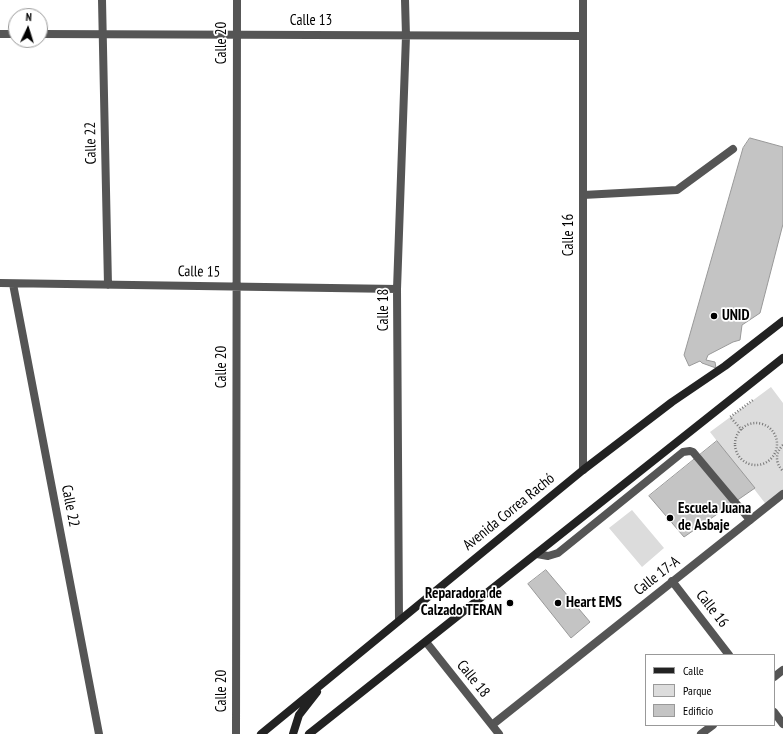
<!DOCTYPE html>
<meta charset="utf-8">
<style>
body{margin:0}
#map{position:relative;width:783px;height:734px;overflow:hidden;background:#fff;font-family:"PT Sans Narrow",sans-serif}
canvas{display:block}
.legend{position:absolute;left:645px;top:654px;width:130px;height:72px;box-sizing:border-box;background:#fff;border:1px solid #999;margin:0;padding:5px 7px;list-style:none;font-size:12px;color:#000}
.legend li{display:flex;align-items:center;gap:8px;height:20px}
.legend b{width:20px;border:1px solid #999}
.north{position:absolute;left:8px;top:8px;width:40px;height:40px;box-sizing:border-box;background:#fff;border:1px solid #999;border-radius:50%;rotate:4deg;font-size:11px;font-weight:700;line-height:16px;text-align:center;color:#000}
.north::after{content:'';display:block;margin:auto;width:14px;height:18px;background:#000;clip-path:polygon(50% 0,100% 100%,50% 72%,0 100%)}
</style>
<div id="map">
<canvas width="783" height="734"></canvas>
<ul class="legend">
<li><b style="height:5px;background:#222"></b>Calle</li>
<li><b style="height:11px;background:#dcdcdc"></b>Parque</li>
<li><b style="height:11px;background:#c4c4c4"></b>Edificio</li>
</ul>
<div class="north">N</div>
</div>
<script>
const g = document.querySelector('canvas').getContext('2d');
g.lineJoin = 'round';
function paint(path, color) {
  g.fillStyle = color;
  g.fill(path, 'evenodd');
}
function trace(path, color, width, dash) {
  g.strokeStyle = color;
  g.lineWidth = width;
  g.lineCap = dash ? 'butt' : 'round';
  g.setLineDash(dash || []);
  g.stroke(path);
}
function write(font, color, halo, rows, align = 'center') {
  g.font = font + ' "PT Sans Narrow",sans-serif';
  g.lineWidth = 3.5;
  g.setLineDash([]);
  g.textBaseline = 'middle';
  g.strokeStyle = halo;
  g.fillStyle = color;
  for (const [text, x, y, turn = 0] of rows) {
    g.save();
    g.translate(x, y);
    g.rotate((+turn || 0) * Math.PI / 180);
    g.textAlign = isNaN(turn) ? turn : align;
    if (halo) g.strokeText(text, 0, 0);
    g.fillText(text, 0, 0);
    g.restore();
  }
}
const green = new Path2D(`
 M771,387L783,403V495L768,507L710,432Z
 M632,510L664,548L642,567L609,528Z`);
const building = new Path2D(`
 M750,138L783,147V224L760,313L742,325L740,340L733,342L708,355L706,360L715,362L716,368L702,363L700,361L689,366L684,355L743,148Z
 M717,441L755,488L684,537L649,496Z
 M546,570L590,622L571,638L528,584Z`);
const path = new Path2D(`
 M735 444a21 21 0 1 1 42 0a21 21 0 1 1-42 0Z
 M742,430L730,417L753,400
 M783,445C775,453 775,463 783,471`);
const service = new Path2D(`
 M583,195L677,190L733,149
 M537,554L548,556L558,553L683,452L690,451L693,452L750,520`);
const minor = new Path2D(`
 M102,0L108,285
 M583,0V470
 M0,34H16
 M40,34L583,36
 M0,283L397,289
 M13,284L99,734
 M672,581L729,655
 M399,620L397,289L406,36L405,0
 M426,642L499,734
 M774,677L783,670
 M774,712L783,724
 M492,725L783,494
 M236,734L237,0
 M701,734L713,725`);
const secondary = new Path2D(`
 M261,734L583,470L672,402L725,366L783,321
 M293,734L299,715L317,692
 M309,734L783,358`);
const markers = [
 [714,316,4,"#000"],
 [670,518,4,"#000"],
 [510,603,4,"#000"],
 [558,603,4,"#000"]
];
const streetNames = [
 ["Calle 13",311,21],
 ["Calle 20",222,43,-90],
 ["Calle 22",91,143,-91],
 ["Calle 16",569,235,-90],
 ["Calle 15",199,272,1],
 ["Calle 18",384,310,-90],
 ["Calle 20",222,367,-90],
 ["Calle 22",70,506,79],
 ["Avenida Correa Rachó",509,512,-39],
 ["Calle 17-A",657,576,-38],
 ["Calle 16",712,609,52],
 ["Calle 18",473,679,51],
 ["Calle 20",222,691,-90]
];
const poiNames = [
 ["UNID",722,316],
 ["Escuela Juana",678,509],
 ["de Asbaje",678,526],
 ["Reparadora de",502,594,"right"],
 ["Calzado TERAN",502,611,"right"],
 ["Heart EMS",566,603]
];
paint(green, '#dcdcdc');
paint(building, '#c4c4c4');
trace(building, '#999', 1);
trace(path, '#777', 2.5, [1, 2]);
trace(service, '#555', 8);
trace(minor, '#555', 8);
trace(secondary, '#222', 8);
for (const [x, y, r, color] of markers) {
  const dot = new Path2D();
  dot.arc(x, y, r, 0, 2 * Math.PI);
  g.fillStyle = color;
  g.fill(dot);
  trace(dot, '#fff', 1.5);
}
write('15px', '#000', '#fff', streetNames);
write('bold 15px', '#000', '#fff', poiNames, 'left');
</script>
